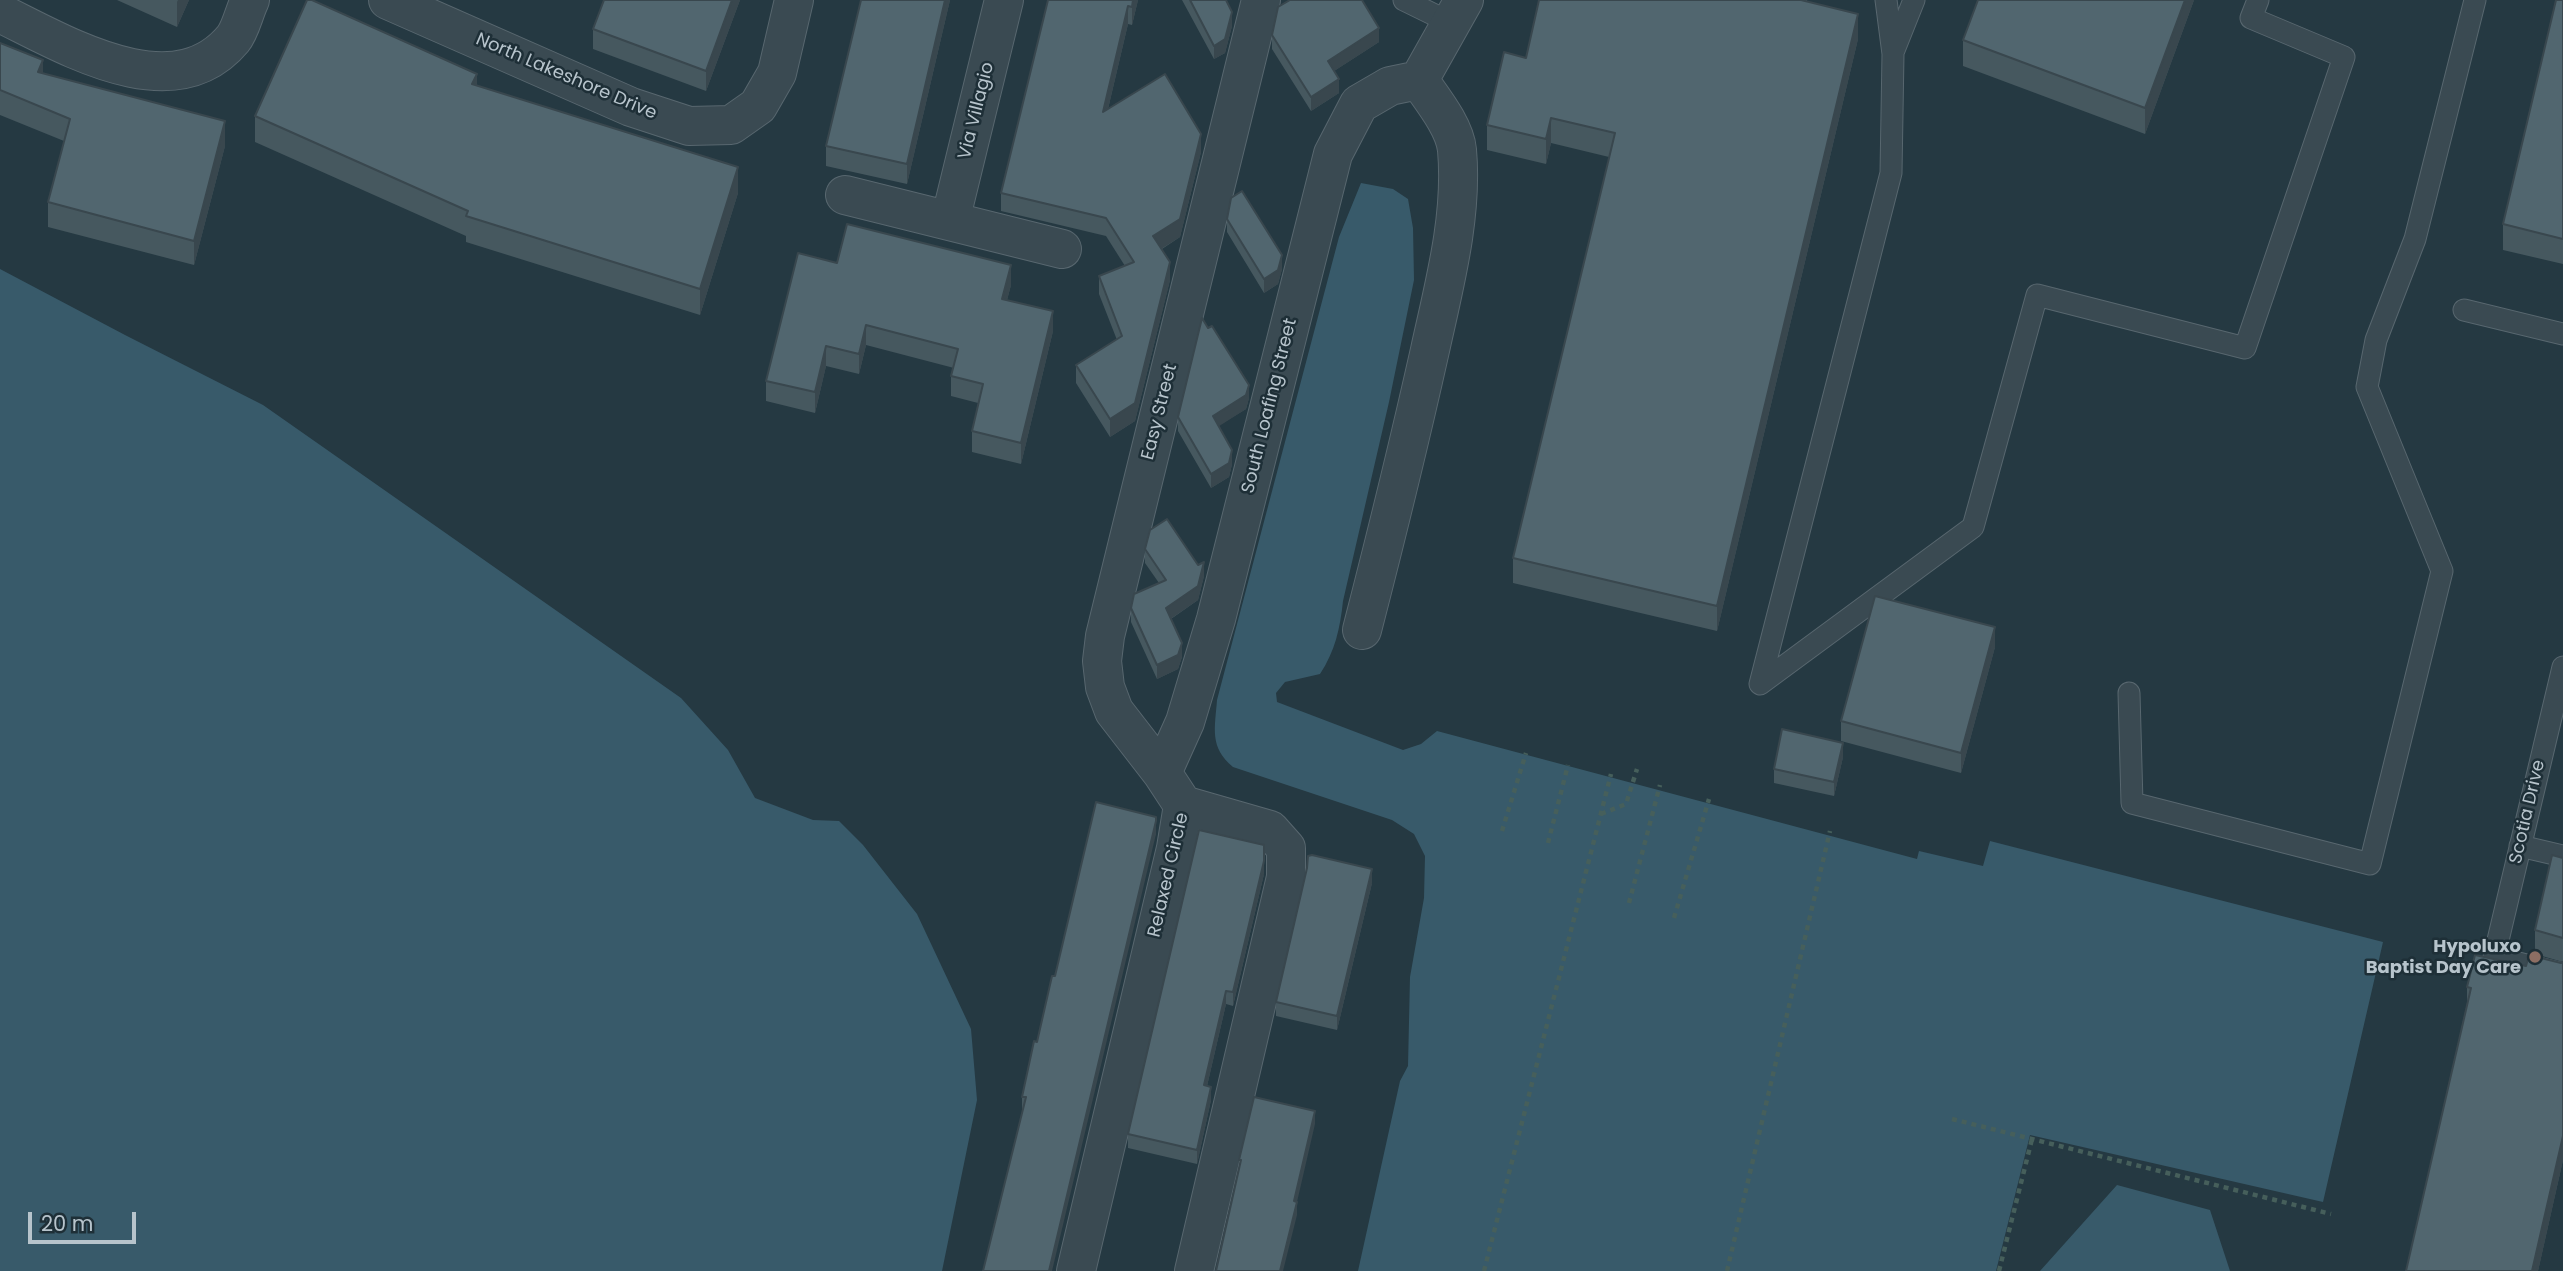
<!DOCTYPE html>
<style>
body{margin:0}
#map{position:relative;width:2563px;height:1271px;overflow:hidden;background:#253942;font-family:Poppins,sans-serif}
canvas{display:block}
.scale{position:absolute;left:28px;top:1212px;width:108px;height:32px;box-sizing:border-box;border:4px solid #b7c4cc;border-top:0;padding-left:9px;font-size:21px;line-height:24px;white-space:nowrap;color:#b7c4cc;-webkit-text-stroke:5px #1e2f37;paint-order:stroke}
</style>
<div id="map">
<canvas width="2563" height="1271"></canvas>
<div class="scale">20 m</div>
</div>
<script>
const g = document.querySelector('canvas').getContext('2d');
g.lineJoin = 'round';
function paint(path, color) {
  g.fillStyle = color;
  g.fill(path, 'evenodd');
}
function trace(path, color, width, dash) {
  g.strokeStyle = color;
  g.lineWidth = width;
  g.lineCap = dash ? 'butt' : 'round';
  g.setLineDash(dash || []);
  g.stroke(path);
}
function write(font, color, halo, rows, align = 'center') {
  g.font = font + ' Poppins,sans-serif';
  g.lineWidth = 5;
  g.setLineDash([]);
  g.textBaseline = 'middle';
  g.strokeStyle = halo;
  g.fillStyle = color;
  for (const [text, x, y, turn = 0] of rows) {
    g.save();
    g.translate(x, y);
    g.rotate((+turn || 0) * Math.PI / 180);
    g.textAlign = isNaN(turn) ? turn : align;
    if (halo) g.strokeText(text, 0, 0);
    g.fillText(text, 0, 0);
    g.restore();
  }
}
const water = new Path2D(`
 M1361,183L1393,189L1408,199L1413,228L1414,280L1389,402L1343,601C1340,629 1335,651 1320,674L1285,682L1276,693L1277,702L1403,750L1421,744L1437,731L1917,859L1919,851L1983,866L1990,841L2383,942L2323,1202L2030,1135L1996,1271H1358L1400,1081L1408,1066L1410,977L1424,898L1425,856L1414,834L1392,820L1233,767C1209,747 1215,728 1217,700L1339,237Z
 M0,269L125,335L263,405L681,698L728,750L755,798L813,820L839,821L863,845L917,914L971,1029L977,1100L942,1271H0Z
 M2117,1185L2210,1210L2230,1271H2040Z`);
const path = new Path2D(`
 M1601,814L1626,804L1637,769
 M1502,831L1526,753
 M1548,843L1568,765
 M1629,903L1660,785
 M1674,918L1709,799
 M1952,1119L2331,1214
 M1484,1271L1611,774
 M1727,1271L1830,831
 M1999,1271L2032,1139`);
const lane = new Path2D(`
 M1404,0L1451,23
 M1886,0L1893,54L1891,173L1760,684L1973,527L2037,295L2245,348L2344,57L2251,18L2258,0
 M1894,50L1914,0
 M2464,310L2563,334
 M2563,667L2494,957L2563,974
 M2129,693L2132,803L2370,864L2442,571L2367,387L2376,340L2415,239L2475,0
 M2520,846L2563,856`);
const street = new Path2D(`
 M388,0L631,107L689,126L731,125L758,106L777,73L794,0
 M0,13C64,44 173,111 233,39C241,29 244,12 250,0
 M845,195L1062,249
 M950,221L1004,0
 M1362,630C1386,537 1409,444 1430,350C1444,286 1463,216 1457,150C1455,127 1432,99 1419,80L1464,0
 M1162,773L1185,722L1216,619L1333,154L1359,104L1390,86L1419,80
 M1183,805L1162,773L1114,711L1105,687L1102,661L1105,636L1261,0
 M1183,805L1270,830L1286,848V877L1194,1271
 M1076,1271L1176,848L1183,805`);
const wall = new Path2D(`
 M117,0H189L177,27Z
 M740,0L706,91L593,49V29Z
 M861,0H950L907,184L826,166V146Z
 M1048,0H1138L1132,25L1128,24L1108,109L1201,152L1180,237L1162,249L1170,280L1135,421L1110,437L1076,383V365L1117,340L1099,294V276L1125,266L1106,236L1001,211V193Z
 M1182,0H1226L1232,26L1225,53L1214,59Z
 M1539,0H1807V1L1858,39L1717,631L1513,583V558L1609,157L1551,143L1546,164L1487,150V125L1526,58Z
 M2194,0L2145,134L1963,66V40Z
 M2563,0V264L2503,250V224Z
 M1272,35L1379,42L1334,71L1339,93L1311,111L1272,49Z
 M0,43L43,73L225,146L194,265L48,227V202L64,141L0,115Z
 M477,86L738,193L700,315L466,242V236L255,142V116Z
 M1227,219L1282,269L1278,284L1264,293L1227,232Z
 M837,263L1011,285L1007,300L1053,331L1021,464L972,452V431L978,403L951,396V376L954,368L866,345L859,374L826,366L815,413L766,401V381Z
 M1249,398L1246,409L1218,426L1232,464L1229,477L1211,488L1178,431V417Z
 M1145,549L1204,576L1198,600L1171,619L1182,657L1178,669L1157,679L1131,622V608L1159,583L1145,563Z
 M1995,647L1961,773L1841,741V721Z
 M1843,757L1834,796L1774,783V769Z
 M1156,817V834L1022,1111V1097L1055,976Z
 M2563,858V962L2535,954V930Z
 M1264,874L1233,1006L1226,1004L1207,1086L1211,1100L1197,1164L1128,1148V1134Z
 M1372,883L1337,1030L1276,1016V1002Z
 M2561,963L2563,1160L2538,1271H2406L2467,1003V987L2526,966Z`);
const shadedWall = new Path2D(`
 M178,0H189L177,27V2Z
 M732,0H740L706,91V71Z
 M945,0H950L907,184V164Z
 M1133,0H1138L1132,25V7Z
 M2185,0H2194L2145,134V108Z
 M1128,6V24L1103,130V112Z
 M1232,12V26L1225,53L1214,59V46Z
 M1858,14V39L1717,631V606Z
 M1379,28V42L1328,75V61Z
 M43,60V85L38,72Z
 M477,74V99L472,84Z
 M1339,79V93L1311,111V97Z
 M1551,118V143L1546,164V139Z
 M225,121V146L194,265V241Z
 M1201,134V152L1180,237L1153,254V236Z
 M738,167V193L700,315V289Z
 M1282,255V269L1278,284L1264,293V279Z
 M1170,262V280L1135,421L1110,437V419Z
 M1011,265V285L1002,319V299Z
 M1053,311V331L1021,464V443Z
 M866,325V345L859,374V354Z
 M826,346V366L815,413V392Z
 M1249,385V398L1246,409L1213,430V416Z
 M1232,450V464L1229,477L1211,488V474Z
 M1204,562V576L1198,600L1166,622V608Z
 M1995,627V647L1961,773V753Z
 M1182,643V657L1178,669L1157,679V665Z
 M1843,743V757L1834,796V782Z
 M1156,821V834L1052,1271H1049Z
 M1264,861V874L1233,1006V992Z
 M1372,869V883L1337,1030V1016Z
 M1226,991V1004L1204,1099V1085Z
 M1211,1087V1100L1197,1164V1150Z
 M1315,1111V1124L1297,1202V1215L1283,1271H1280L1294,1201Z
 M2563,1136V1160L2538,1271H2532Z`);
const building = new Path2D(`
 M307,0H312L477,74L472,84L738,167L700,289L466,216L468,211L255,116Z
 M604,0H732L706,71L593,29Z
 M861,0H945L907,164L826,146Z
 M1048,0H1133L1132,7L1128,6L1103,112L1165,74L1201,134L1180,219L1153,236L1170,262L1135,403L1110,419L1076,365L1122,336L1099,276L1134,262L1106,218L1001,193Z
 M1190,0H1226L1232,12L1225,39L1214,46Z
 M1290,0H1362L1379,28L1328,61L1339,79L1311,97L1272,35L1278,7Z
 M1539,0H1801L1858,14L1717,606L1513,558L1615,133L1551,118L1546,139L1487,125L1504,52L1526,58Z
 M1978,0H2185L2145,108L1963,40Z
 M2556,0H2563V239L2503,224Z
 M0,43L43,60L38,72L225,121L194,241L48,202L70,119L0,90Z
 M1242,191L1282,255L1278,270L1264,279L1227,219L1231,198Z
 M847,224L1011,265L1002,299L1053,311L1021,443L972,431L983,384L951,376L958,349L866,325L859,354L826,346L815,392L766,381L798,253L837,263Z
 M1202,318L1208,328L1212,326L1249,385L1246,395L1213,416L1232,450L1229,463L1211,474L1178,417Z
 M1167,519L1198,565L1204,562L1198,586L1166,608L1182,643L1178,655L1157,665L1131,608L1134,594L1166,580L1145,549L1150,530Z
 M1875,596L1995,627L1961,753L1841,721Z
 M1782,729L1843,743L1834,782L1774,769Z
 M1096,802L1156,817V821L1049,1271H983L1026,1097H1022L1034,1041L1037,1042L1052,976H1055Z
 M1199,830L1264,845V861L1233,992L1226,991L1204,1085L1211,1087L1197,1150L1128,1134Z
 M1312,855L1372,869L1337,1016L1276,1002L1307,868L1308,856Z
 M2552,855L2563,858V938L2535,930Z
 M2475,955L2526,966L2529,955L2561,963L2563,962V1136L2532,1271H2406L2471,988L2467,987Z
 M1254,1097L1315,1111L1294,1201L1297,1202L1280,1271H1216L1241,1160H1239Z`);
const markers = [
 [2535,957,7,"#8d6e63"]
];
const streetNames = [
 ["North Lakeshore Drive",566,77,23],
 ["Via Villagio",977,111,-76],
 ["South Loafing Street",1270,406,-76],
 ["Easy Street",1160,412,-76],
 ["Scotia Drive",2528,812,-77],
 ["Relaxed Circle",1169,875,-77]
];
const poiNames = [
 ["Hypoluxo",2521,947],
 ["Baptist Day Care",2521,968]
];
paint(water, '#385a6a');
trace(lane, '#58676f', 23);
trace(street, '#58676f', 40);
trace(path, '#465f5b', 4.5, [5, 5]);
trace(lane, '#3a4a52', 21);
trace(street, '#3a4a52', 38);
paint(wall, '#46585f');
paint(shadedWall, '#39474e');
paint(building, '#51666f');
trace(building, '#39474e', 2);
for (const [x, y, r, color] of markers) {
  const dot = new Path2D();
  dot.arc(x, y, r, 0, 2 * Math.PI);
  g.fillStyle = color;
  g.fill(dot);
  trace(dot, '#1e2f37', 2.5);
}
write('18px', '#b7c4cc', '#1e2f37', streetNames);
write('bold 18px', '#b7c4cc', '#1e2f37', poiNames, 'right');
</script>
